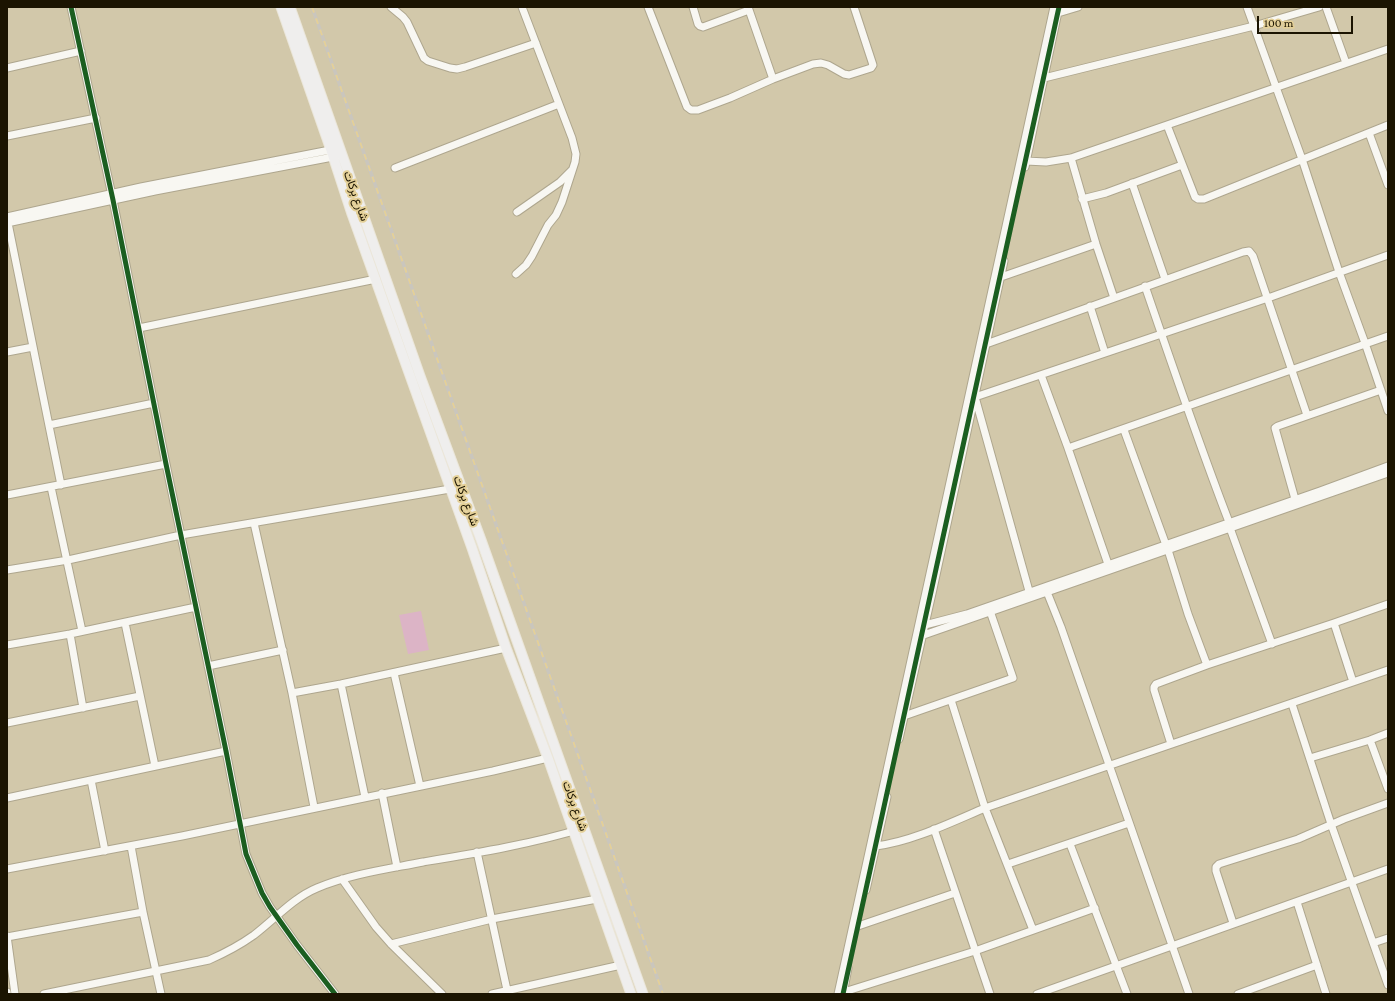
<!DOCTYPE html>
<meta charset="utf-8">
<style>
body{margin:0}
#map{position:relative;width:1395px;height:1001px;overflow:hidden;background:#d2c8aa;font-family:"Crimson Pro",serif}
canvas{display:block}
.frame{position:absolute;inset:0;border:8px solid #1b1401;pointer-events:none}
.scale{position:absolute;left:1257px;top:16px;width:96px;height:18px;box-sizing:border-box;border:2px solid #1b1401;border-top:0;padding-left:5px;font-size:12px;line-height:14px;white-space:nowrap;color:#1b1401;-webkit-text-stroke:3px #e4d098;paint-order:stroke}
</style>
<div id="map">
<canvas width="1395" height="1001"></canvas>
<div class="frame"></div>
<div class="scale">100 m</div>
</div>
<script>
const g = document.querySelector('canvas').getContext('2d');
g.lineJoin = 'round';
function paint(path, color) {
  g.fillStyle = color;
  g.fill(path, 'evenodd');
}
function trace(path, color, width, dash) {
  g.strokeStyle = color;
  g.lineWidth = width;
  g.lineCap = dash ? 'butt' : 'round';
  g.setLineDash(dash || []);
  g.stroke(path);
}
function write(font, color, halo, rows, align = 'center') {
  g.font = font + ' "Crimson Pro",Vazirmatn,serif';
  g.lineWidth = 4;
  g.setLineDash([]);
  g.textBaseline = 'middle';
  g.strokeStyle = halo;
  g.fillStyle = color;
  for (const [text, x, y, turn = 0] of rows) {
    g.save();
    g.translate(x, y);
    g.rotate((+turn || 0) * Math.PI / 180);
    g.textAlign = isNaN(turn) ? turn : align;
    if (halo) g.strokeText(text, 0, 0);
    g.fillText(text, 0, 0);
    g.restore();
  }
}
const green = new Path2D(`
 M421,611L429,650L408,654L399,615Z`);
const minor = new Path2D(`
 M71,7L113,200L166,464L226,751L246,854L262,893L270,907L297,945L335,994
 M391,7L403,17L407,22L424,58L428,61L450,68L457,69L465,67L536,43
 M648,7L687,107L691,110H698L730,98L773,79L813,64L821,63L828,65L844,74L849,75L871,68L873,65L854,7
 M693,7L698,24L700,26L703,27L749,10
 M748,7L773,79
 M1247,7L1302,159L1339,272L1365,343L1388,411
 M1326,7L1346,63
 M1058,13L1078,7
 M7,68L81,51
 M1044,78L1254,26L1319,7
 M1167,125L1195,197L1198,199H1204L1388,125
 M1369,133L1388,185
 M7,136L96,118
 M1071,158L1096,244L1114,298
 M1026,161L1046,162L1071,158L1388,49
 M1025,167L1059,7
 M395,168L559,104
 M1132,183L1165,279
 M1082,199L1106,193L1182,165
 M517,212L560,182L572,170
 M7,217L141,187L335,149
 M7,223L155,191L338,156
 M8,223L61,485
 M516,274L526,265L532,256L548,225L556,215L562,202L575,162L576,154L572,138L522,7
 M1001,277L1096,244
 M1145,286C1172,365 1199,444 1229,522
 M1090,306L1105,353
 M139,328L376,279
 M986,344L1243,252L1249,251L1253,256L1307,415
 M7,352L33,347
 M1041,375L1068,448L1108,564
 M49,425L154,403
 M1124,430L1166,545
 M1068,448L1388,336
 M51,487L82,631
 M7,495L166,464
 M1295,499L1275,428L1278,426L1381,390
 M254,523L292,693L314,807
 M1230,528L1272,644
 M1168,550L1188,614L1207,665
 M7,570L68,560L181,535L450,489
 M1045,587L1061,627L1189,994
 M1029,591L975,397L1268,298L1388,255
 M125,623L155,766
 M1334,623L1353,682
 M921,626L967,614L1320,491L1388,466
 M70,634L83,708
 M918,637L1388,473
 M7,645L70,634L196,607
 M208,666L283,650
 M394,673L420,786
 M341,684L365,797
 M292,693L341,684L506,648
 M951,700L985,808L1033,930
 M1292,704L1331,824L1388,985
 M904,716L1013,678L990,611
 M7,723L140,696
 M899,739L933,589L1004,261
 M1370,740L1388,789
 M1171,744L1154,690V687L1156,684L1207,665L1334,623L1388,604
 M1310,758L1370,740L1388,733
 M91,780L105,851
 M382,793L397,867
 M7,798L226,751
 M934,829L990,994
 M1070,844L1127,994
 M131,846L143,912L161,994
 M876,846C911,842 952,822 985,808L1388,670
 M477,852L507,990
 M1008,864L1129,823
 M7,869L182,836L493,771L548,758
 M342,879L376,927L391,944L442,994
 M866,890L887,797
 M1297,902L1326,994
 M1233,923L1216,871V867L1219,864L1298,839L1344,819L1388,803
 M858,926L955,893
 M7,936L15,994
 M7,937L143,912
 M1373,943L1388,938
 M391,944L492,919L597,899
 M7,992V994
 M844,992L975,951L1095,908
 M44,994L209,960C225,953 240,945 254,935C275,919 293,898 317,888C350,874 388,869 423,862C477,853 532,844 584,828
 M492,994L621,965
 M838,994L1054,7
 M843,994L848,968
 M1037,994L1388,869
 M1238,994L1317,965`);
const major = new Path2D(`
 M281,7L331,150L352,214L472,548L506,648L548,758L631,994
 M290,7L420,376L481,540L643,994`);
const rail = new Path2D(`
 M312,7L663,994`);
const cycleway = new Path2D(`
 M71,7L113,200L166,464L226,751L246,854L262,893L270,907L297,945L335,994
 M843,994L1059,7`);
const streetNames = [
 ["شارع بركات",356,196,70],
 ["شارع بركات",466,501,69],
 ["شارع بركات",575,806,70]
];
paint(green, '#dcb4c6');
trace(minor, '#aea68e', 9);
trace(major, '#ebe6d9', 11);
trace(minor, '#f8f7f2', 7);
trace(major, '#efeeed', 9);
trace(rail, '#cac6bd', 3.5);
trace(rail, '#e4d098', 2, [6]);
trace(cycleway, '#1b5e20', 5);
write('12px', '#1b1401', '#e4d098', streetNames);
</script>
